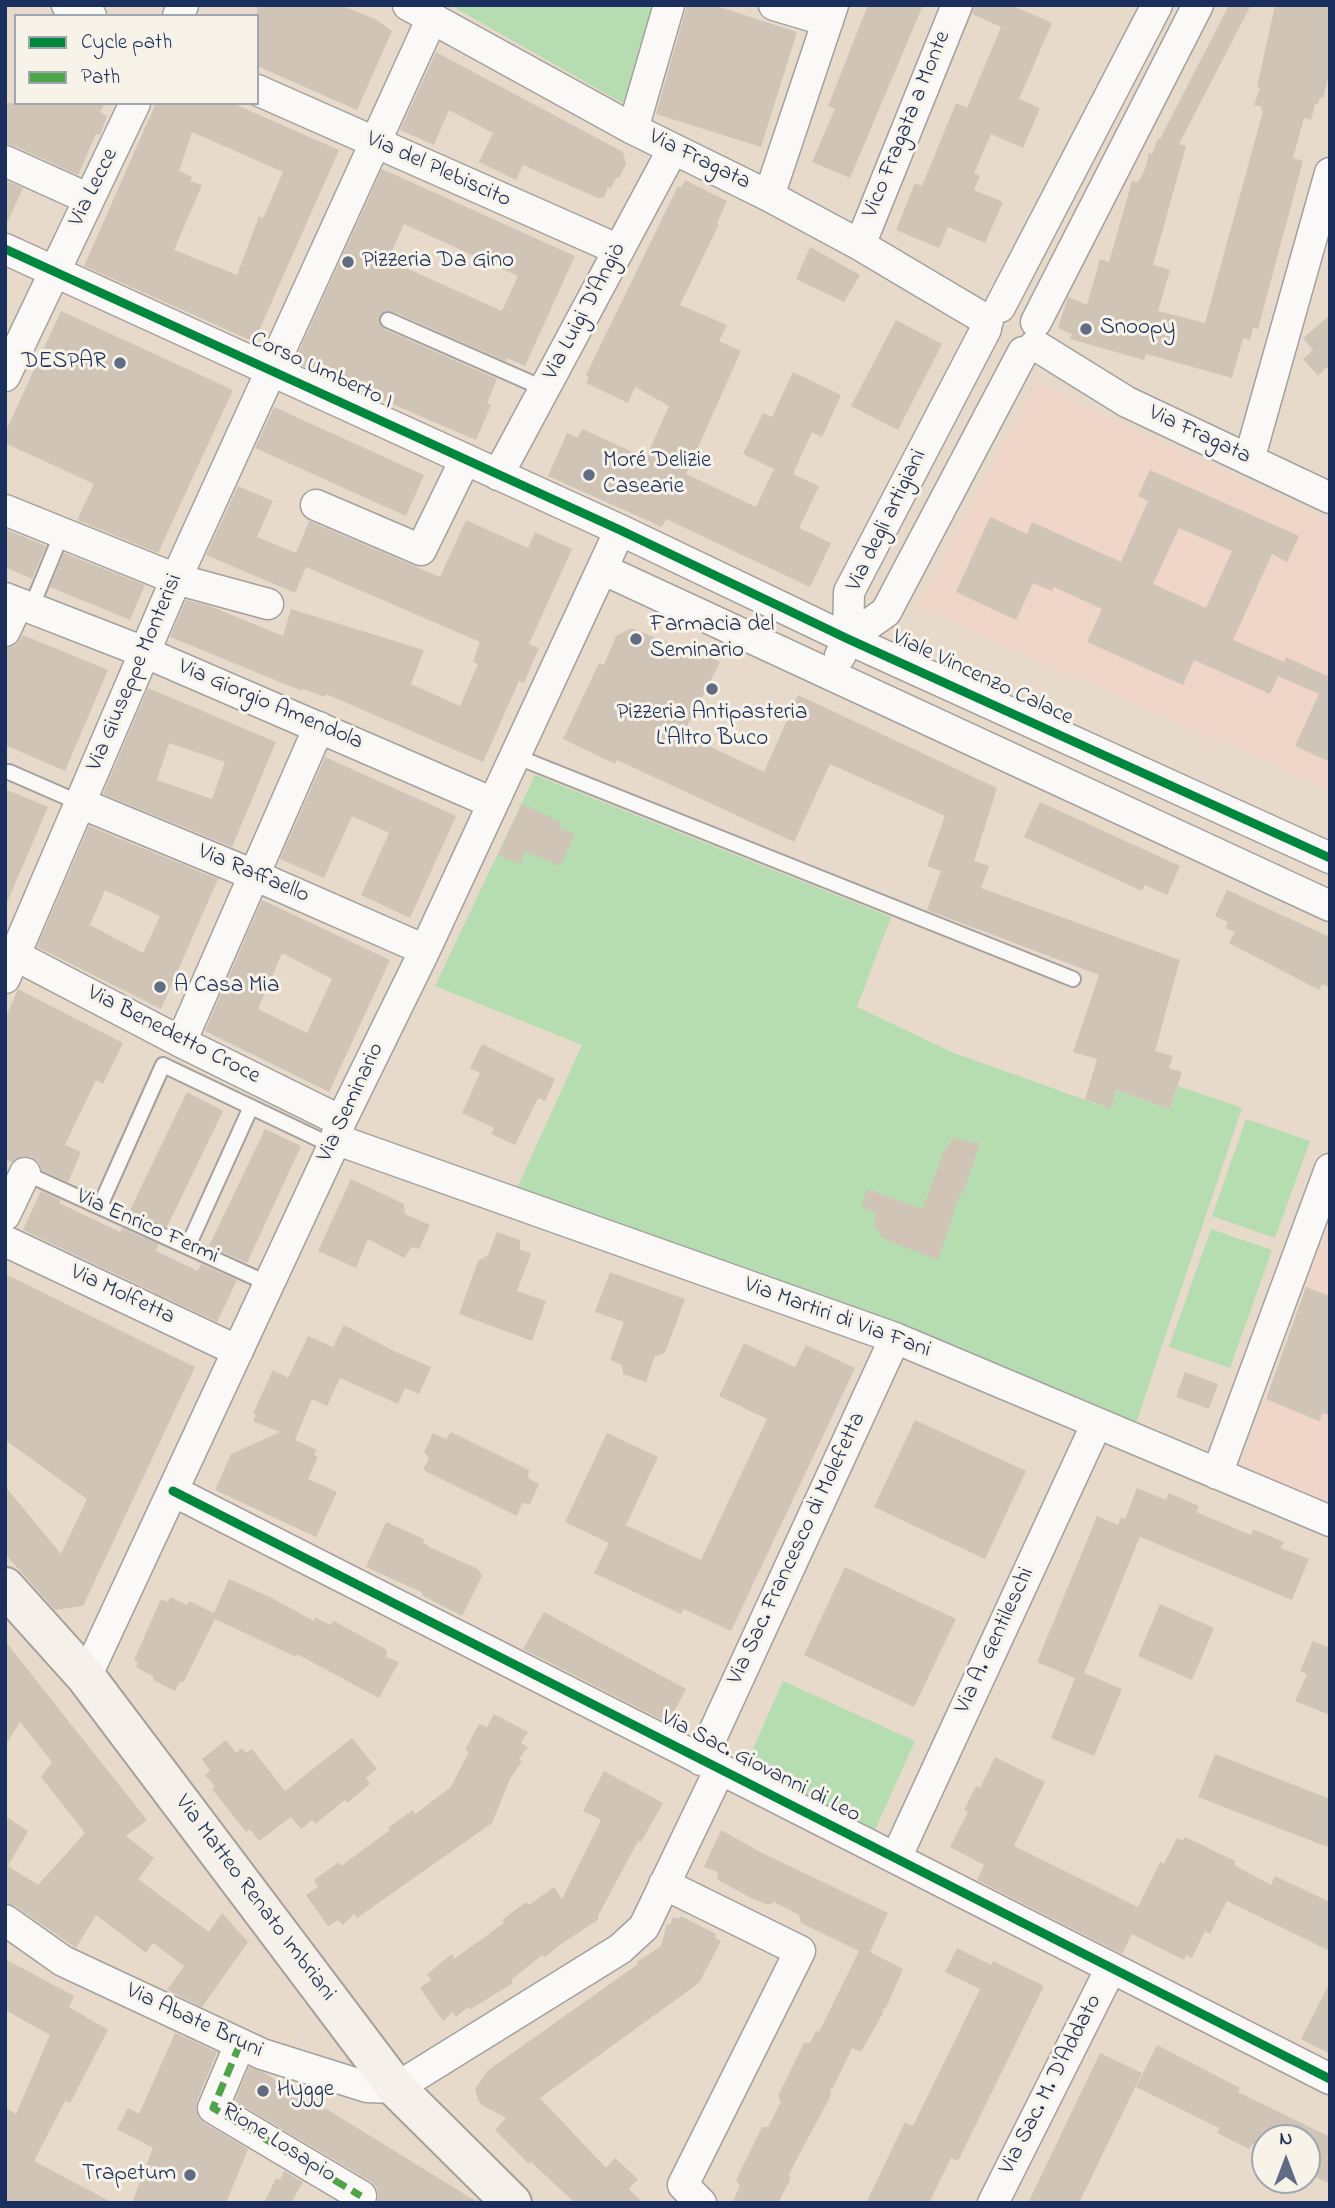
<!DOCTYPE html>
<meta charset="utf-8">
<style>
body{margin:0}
#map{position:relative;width:1335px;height:2208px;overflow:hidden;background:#e7dacb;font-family:"Indie Flower",sans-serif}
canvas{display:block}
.frame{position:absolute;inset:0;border:7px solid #1b2f5e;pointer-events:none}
.legend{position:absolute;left:14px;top:14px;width:245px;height:91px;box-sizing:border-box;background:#f7f3e8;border:2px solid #9fa5b1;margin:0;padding:9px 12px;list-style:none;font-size:21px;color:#1b2f5e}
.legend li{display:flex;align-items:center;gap:14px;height:35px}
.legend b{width:35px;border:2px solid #9fa5b1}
.north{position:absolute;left:1251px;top:2124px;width:70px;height:70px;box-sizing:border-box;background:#f7f3e8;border:2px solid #9fa5b1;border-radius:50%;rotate:0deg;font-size:19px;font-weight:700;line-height:28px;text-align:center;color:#1b2f5e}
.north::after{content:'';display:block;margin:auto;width:24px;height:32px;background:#626b84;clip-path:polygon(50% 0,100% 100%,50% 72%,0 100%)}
</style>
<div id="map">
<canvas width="1335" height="2208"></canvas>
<div class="frame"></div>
<ul class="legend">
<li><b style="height:9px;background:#00873e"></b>Cycle path</li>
<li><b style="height:9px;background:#4fa44a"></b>Path</li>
</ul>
<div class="north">N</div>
</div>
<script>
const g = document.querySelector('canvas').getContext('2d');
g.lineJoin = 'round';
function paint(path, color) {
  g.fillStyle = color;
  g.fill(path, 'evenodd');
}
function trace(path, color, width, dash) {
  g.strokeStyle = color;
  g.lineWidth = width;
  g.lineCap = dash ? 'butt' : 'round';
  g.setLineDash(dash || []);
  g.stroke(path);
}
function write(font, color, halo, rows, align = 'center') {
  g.font = font + ' "Indie Flower",sans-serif';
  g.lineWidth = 6;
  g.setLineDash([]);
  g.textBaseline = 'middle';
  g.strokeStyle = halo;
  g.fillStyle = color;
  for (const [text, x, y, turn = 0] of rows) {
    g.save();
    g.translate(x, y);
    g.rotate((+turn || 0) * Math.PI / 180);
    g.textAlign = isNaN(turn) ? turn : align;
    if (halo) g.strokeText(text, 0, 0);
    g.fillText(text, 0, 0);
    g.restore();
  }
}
const built = new Path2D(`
 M1038,381L1070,399L1330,520V790L917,607Z
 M1330,1221V1507L1241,1470Z`);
const green = new Path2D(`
 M450,5H643L655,9L626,105Z
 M535,775L891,917L857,1007L954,1053L1111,1109L1116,1090L1170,1109L1178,1086L1242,1108L1131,1438L512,1199L582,1045L435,986Z
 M1246,1119L1310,1141L1275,1238L1212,1216Z
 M1211,1229L1272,1250L1230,1368L1169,1347Z
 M783,1681L915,1741L875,1830L743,1771Z`);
const building = new Path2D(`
 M257,5H340L375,19L392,31L357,110L257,66Z
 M687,5H713L797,32L761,147L656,114Z
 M868,5H923L850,178L812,162L835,109L828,106Z
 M974,5H1011L1052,23L1019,99L1040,108L1023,148L991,134L974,173L980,176L974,190L1003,202L985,243L948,227L939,248L896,230L915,183L922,186L956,103L967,108L1001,27L972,14Z
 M1229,5H1251L1179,144L1186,146L1153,265L1170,270L1158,311L1205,323L1263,111H1261L1262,107L1254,105L1260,88L1257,87L1275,5H1330V71L1323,98L1320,97L1318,104H1315L1311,120L1304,118L1293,158L1303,161L1258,329L1253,328L1250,340L1243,338L1232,378L1146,354L1144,360L1070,339L1072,334L1058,328L1068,297L1087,305L1100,259L1109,262L1132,181L1138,182L1146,167L1149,153L1152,154L1158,138L1160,139Z
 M436,52L623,152L626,164L619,178H616L611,188L608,187L604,198L601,197L600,199L523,165L516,180L479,162L493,133L449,110L434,145L400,130Z
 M5,103H105L100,112L107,116L100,135L96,134L78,175L12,145L5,144Z
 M156,103H232L339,150L254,342L84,266ZM192,132L283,172L263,218L259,216L237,275L174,250L202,185L190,181L192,177L179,171Z
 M382,169L575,256L525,366L507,358L505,361L392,311H386L380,316L379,322L384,329L497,379L487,403L491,405L476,440L294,362ZM404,224L518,276L502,311L388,260Z
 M5,180L23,188L5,227Z
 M685,180L727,201L717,223L719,224L680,305L727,325L719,341L741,351L686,474L756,507L774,469L743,454L763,413L772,417L793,372L841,395L822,437L812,432L793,474L819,486L799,528L831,543L810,587L666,519L662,527L548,476L567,433L578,438L582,429L646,458L669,406L635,387L628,403L586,383L589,377L586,375L678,186L681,188Z
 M810,247L860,275L844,302L796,279Z
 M61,311L233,390L158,553L77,520L94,484L5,443V433Z
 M1330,315V370L1327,367L1318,376L1303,359L1313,350L1303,338Z
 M896,320L942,344L898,430L851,406Z
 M274,407L424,475L406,516L255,448Z
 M1150,470L1299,536L1287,562L1272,554L1233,640L1284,662L1286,657L1327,676L1330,670V762L1295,746L1319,694L1278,676L1270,694L1194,660L1183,685L1087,642L1102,609L1054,587L1052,591L1033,583L1016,620L956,592L990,517L1027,534L1032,522L1121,562L1148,501L1138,496ZM1179,528L1232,551L1206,608L1153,584Z
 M238,486L273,501L257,537L296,553L309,521L440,577L466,520L528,548L535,532L572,549L529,644L539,648L524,683L519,681L483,762L326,694L325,697L303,689L302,691L170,637L186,600L210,606L283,636L291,609L424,650L411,684L460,706L478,664L473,662L480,642L306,567L295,593L206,555Z
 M5,529L46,546L32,579L5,567Z
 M64,553L145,585L130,620L50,587Z
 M631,628L687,650L688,646L720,662L683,734L764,772L798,695L997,788L974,861L989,866L981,888L1180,960L1155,1051L1173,1056L1169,1068L1182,1072L1170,1109L1116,1090L1111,1109L1085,1099L1097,1059L1073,1052L1099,975L927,910L941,871L927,866L945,816L830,764L794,842L617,760L615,764L563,739L599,663L604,665L616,636Z
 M23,635L108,670L65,771L5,745V652L7,648L16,645Z
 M148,688L276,742L232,847L103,794ZM169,743L225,762L212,799L157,780Z
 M325,757L456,816L410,918L361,895L389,833L352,816L324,878L280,859Z
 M5,789L48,807L5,907Z
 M1040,802L1180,866L1167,895L1145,885L1142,891L1024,837Z
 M522,804L561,822L559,828L575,834L560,866L526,851L520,864L498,855Z
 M89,826L218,879L161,1009L37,947ZM105,890L160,916L143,953L90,925Z
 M1227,890L1330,937V988L1322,984L1319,990L1229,943L1235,932L1225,928L1228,922L1215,916Z
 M262,900L390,960L329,1092L205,1031ZM282,953L332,979L307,1033L258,1009Z
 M18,989L123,1043L103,1084L96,1080L65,1145L81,1152L68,1182L42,1170L39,1163L32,1157L23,1156L12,1162L5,1159V1019Z
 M482,1044L555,1079L545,1101L538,1098L515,1145L491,1134L494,1128L462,1113L480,1073L470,1068Z
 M187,1092L223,1111L167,1227L130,1210Z
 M265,1129L301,1146L247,1263L209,1246Z
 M953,1138L980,1144L962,1195L960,1194L938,1260L884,1239L880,1235L875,1226L876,1213L861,1207L867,1189L923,1209L943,1153Z
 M351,1179L404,1204L405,1214L430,1225L419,1249L412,1247L404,1258L368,1239L356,1268L318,1251Z
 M41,1191L61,1200L59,1203L120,1232L122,1228L159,1244L156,1251L198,1271L201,1264L237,1280L217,1322L23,1230Z
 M497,1232L520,1240V1250L531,1253L517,1291L546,1301L532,1341L459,1314L478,1261L488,1255Z
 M610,1272L685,1299L665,1353L655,1356L646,1382L623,1374L622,1365L610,1360L624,1322L595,1312Z
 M5,1274L195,1367L83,1606L55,1610L5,1554V1486L61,1554L87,1499L5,1440Z
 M1306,1287L1330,1296V1416L1323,1413L1319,1421L1266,1399Z
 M344,1325L396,1352L431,1367L419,1394L405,1388L398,1404L340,1378L327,1406L312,1399L295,1440L317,1450L314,1455L318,1457L308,1479L337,1492L316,1537L215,1490L231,1454L280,1432L253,1421L256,1415L253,1413L273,1370L288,1378L308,1336L333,1347Z
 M744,1343L795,1367L806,1345L855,1368L731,1631L684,1609L681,1614L594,1573L609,1543L565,1522L607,1433L658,1457L626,1525L701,1560L767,1419L719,1396Z
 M1185,1372L1218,1384L1209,1409L1176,1397Z
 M915,1420L1026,1471L985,1559L874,1507Z
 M451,1432L529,1470L528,1478L539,1484L530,1504L522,1503L517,1516L423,1470L429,1458L424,1452L433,1433L446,1439Z
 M1137,1488L1166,1500L1169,1493L1199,1506L1196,1512L1251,1535L1253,1529L1284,1542L1281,1548L1309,1559L1292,1600L1140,1537L1084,1673L1122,1689L1094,1756L1051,1738L1075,1678L1037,1662L1097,1516L1118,1525L1121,1517L1125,1519Z
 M386,1522L424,1539L423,1543L428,1545L427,1546L478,1569L482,1576L462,1616L423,1596L421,1592L366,1567Z
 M845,1567L956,1619L914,1707L804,1655Z
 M229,1579L270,1597L314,1621L315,1617L330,1625L334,1621L387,1650L386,1657L399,1662L379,1698L297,1654L296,1657L215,1619L184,1681L179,1683L175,1691L153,1680L154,1677L136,1667L138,1662L134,1660L161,1599L168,1602L170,1597L187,1605L189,1601L214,1613Z
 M1160,1604L1214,1628L1192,1680L1138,1656Z
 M544,1612L686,1689L668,1723L523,1649Z
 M5,1641L147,1820L126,1836L154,1858L138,1879L209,1932L222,1913L248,1942L202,2007L167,1990L184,1966L153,1943L146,1953L96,1915L76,1948L15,1906L5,1903V1816L28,1831L8,1866L38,1885L85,1833L41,1777L52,1762L20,1722L5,1746Z
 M1313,1641L1330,1648V1715L1295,1701L1307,1674L1300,1671Z
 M494,1714L528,1732L521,1743L528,1747L519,1759L522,1761L510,1779L492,1823L357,1918L354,1914L343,1925L338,1920L328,1926L306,1895L318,1887L314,1880L339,1862L341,1866L390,1830L388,1828L413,1810L415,1814L450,1788L469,1752L465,1750L479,1724L487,1727Z
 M352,1738L377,1769L366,1778L370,1784L347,1803L345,1800L315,1824L312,1820L301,1829L291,1817L259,1841L250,1829L246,1832L212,1789L215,1786L205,1775L210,1771L202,1759L226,1740L236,1753L242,1748L246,1753L252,1749L285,1791Z
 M1215,1754L1330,1799V1848L1198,1797Z
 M995,1757L1045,1782L1014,1846L1138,1907L1160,1862L1164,1864L1177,1838L1183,1841L1185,1837L1235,1861L1234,1865L1271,1885L1275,1876L1330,1902V1951L1227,1901L1210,1934L1205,1931L1192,1958L1186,1955L1184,1960L1132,1934L1122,1954L977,1880L984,1865L950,1847L968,1812L964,1810L976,1786L980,1788Z
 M604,1771L663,1803L641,1842L638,1841L598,1916V1920L561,1944L545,1957L542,1955L511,1980L513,1983L471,2009L468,2007L456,2017L453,2012L443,2021L420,1988L431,1980L427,1974L452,1954L454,1959L504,1923L502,1920L526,1902L529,1905L554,1887L562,1899L601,1820L583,1811Z
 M721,1830L762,1853L888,1913L870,1952L903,1969L886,2008L883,2009V2013L861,2052L852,2048L833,2088L830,2089L831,2095L789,2174L790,2180L778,2203H732L740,2186L736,2180L762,2127H768L781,2102L778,2096L804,2043H810L816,2031L819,2032L859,1951L801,1923L799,1915L774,1902L768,1905L751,1898L718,1880L717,1872L704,1867Z
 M681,1916L716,1934L715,1938L721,1941L699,1983L540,2098L606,2168L615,2158L638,2179L629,2189L643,2203H575L531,2162L529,2164L495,2130L506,2118L482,2105L478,2100L475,2089L487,2071L638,1964L637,1962L661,1946L667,1924L670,1925L673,1917L679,1919Z
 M957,1948L991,1965L993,1961L1044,1986L958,2161L951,2158L929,2203H866L905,2122L913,2126L980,1989L945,1972Z
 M5,1959L74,1996L69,2007L108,2030L70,2103L65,2101L34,2161L113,2203H5V2108L16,2114L50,2035L5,2010Z
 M1330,1982V2054L1301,2039Z
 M175,2033L217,2052L197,2101L196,2110L199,2118L204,2123L248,2149L226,2203H132L153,2148L117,2129L128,2108L139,2114Z
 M1157,2045L1240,2088L1238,2092L1330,2137V2184L1307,2173V2138H1265V2151L1252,2144L1249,2149L1217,2133L1219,2128L1136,2087Z
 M1100,2053L1142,2073L1079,2203H1028Z
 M249,2067L265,2073L323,2111L325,2108L479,2203H377L378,2196L377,2188L370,2181L235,2101Z
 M284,2171L303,2182L291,2203H264L276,2178L280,2180Z`);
const lane = new Path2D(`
 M388,320L545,389
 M31,608L62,533
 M515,756L1073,979
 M9,772L80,803
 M25,1173L269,1284
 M100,1206L163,1065L333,1146
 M188,1246L251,1107`);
const street = new Path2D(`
 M67,5L91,16
 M408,5L633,129L769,196L860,245L988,321
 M774,5L828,21
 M178,16L183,5
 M257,90L619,250
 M633,129L669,5
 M5,161L89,199
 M769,196L833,5
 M860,245L957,5
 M5,249L620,530L848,639L1330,858
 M1000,307L1157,5
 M1036,322L1198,5
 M1035,345L1127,402L1330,498
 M5,376L135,103
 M1249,460L1330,173
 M498,475L673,149
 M316,505L421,550L465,460
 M5,510L176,579L268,604
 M602,569L1330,906
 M5,598L144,652L493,803
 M5,631L18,603
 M848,639L886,612L1023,352
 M840,656L848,639L849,592L986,329
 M80,803L254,875L425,950
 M5,950L181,1042L341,1121
 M5,978L176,579L432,18
 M181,1042L319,727
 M335,1139L895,1338L1330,1521
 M5,1215L25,1173
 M5,1241L238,1351
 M1217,1474L1330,1169
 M173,1491L1330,2079
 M86,1677L333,1146L341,1121L425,950L620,530
 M701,1760L895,1338
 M896,1858L1097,1423
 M664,1884L800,1951L683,2185L701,2203
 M5,1920L63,1961L262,2054L367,2087L396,2088L620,1949L644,1927L720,1769
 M240,2044L213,2108L361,2196
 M993,2203L1111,1968`);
const secondary = new Path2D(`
 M5,1587L86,1677L396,2088L512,2203`);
const quiet = new Path2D(`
 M240,2044L213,2108L361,2196`);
const cycleway = new Path2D(`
 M5,249L620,530L848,639L1330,858
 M173,1491L1330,2079`);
const markers = [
 [348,262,7,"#626b84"],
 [1086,329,7,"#626b84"],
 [120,363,7,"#626b84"],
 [589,475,7,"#626b84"],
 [636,639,7,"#626b84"],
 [712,689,7,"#626b84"],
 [160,987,7,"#626b84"],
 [263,2091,7,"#626b84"],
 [190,2175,7,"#626b84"]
];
const streetNames = [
 ["Vico Fragata a Monte",908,125,-68],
 ["Via Fragata",699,161,26],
 ["Via del Plebiscito",438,171,24],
 ["Via Lecce",95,188,-64],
 ["Via Luigi D'Angiò",586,312,-62],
 ["Corso Umberto I",321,372,25],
 ["Via Fragata",1199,436,25],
 ["Via degli artigiani",888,521,-64],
 ["Via Giuseppe Monterisi",136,673,-67],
 ["Viale Vincenzo Calace",982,679,25],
 ["Via Giorgio Amendola",270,706,23],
 ["Via Raffaello",253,875,23],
 ["Via Benedetto Croce",173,1036,27],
 ["Via Seminario",352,1103,-65],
 ["Via Enrico Fermi",147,1228,24],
 ["Via Molfetta",122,1296,25],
 ["Via Martiri di Via Fani",837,1319,20],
 ["Via Sac. Francesco di Molefetta",798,1549,-65],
 ["Via A. Gentileschi",996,1641,-65],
 ["Via Sac. Giovanni di Leo",760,1768,27],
 ["Via Matteo Renato Imbriani",254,1899,53],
 ["Via Abate Bruni",194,2022,25],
 ["Via Sac. M. D'Addato",1052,2085,-63],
 ["Rione Losapio",278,2144,32]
];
const poiNames = [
 ["Pizzeria Da Gino",362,262],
 ["Snoopy",1100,329],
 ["DESPAR",106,363,"right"],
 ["Moré Delizie",603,462],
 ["Casearie",603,488],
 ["Farmacia del",650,626],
 ["Seminario",650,652],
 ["Pizzeria Antipasteria",712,714,"center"],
 ["L'Altro Buco",712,740,"center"],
 ["A Casa Mia",174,987],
 ["Hygge",277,2091],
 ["Trapetum",176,2175,"right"]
];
paint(built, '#f0d5c9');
paint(green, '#b6dcb2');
paint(building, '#cfc4b6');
trace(lane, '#a5a09d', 18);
trace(street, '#a5a09d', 33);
trace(secondary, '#a5a09d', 42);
trace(lane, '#fbf9f7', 14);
trace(street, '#fbf9f7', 30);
trace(secondary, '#f5f0ea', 38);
trace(quiet, '#4fa44a', 7, [14, 7]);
trace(cycleway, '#00873e', 9);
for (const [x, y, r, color] of markers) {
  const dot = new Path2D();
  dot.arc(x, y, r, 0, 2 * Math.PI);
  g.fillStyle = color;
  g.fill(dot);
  trace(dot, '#f7f3e8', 2.5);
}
write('23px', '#1b2f5e', '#f7f3e8', streetNames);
write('23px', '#1b2f5e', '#f7f3e8', poiNames, 'left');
</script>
